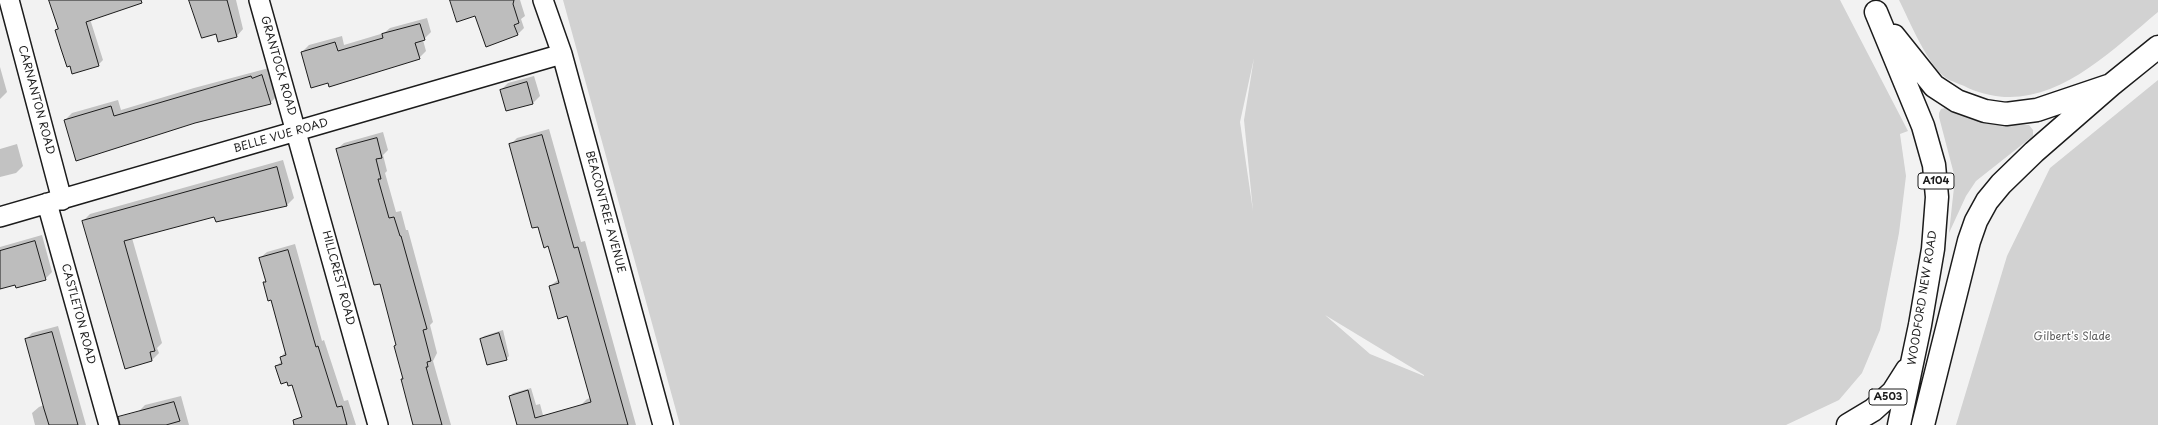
<!DOCTYPE html>
<style>
body{margin:0}
canvas{display:block;background:#f2f2f2}
</style>
<canvas width="2158" height="425"></canvas>
<script>
const g = document.querySelector('canvas').getContext('2d');
g.lineJoin = 'round';
function paint(path, color) {
  g.fillStyle = color;
  g.fill(path, 'evenodd');
}
function trace(path, color, width, dash) {
  g.strokeStyle = color;
  g.lineWidth = width;
  g.lineCap = dash ? 'butt' : 'round';
  g.setLineDash(dash || []);
  g.stroke(path);
}
function write(font, color, halo, rows, align = 'center') {
  g.font = font + ' "Playpen Sans",sans-serif';
  g.lineWidth = 3;
  g.setLineDash([]);
  g.textBaseline = 'middle';
  g.strokeStyle = halo;
  g.fillStyle = color;
  for (const [text, x, y, turn = 0] of rows) {
    g.save();
    g.translate(x, y);
    g.rotate((+turn || 0) * Math.PI / 180);
    g.textAlign = isNaN(turn) ? turn : align;
    if (halo) g.strokeText(text, 0, 0);
    g.fillText(text, 0, 0);
    g.restore();
  }
}
const green = new Path2D(`
 M563,0H1840L1908,131L1900,134L1906,176L1899,233L1880,330L1862,373L1839,400L1786,425H680ZM1254,58L1244,120L1253,211L1240,122ZM1325,315L1424,375V376L1370,354Z
 M1899,0H2158V12C2105,56 2043,121 1968,88C1961,84 1952,82 1946,78C1928,66 1909,20 1899,0Z
 M2158,80V425H1956L2007,256L2050,168Z
 M1945,108L1985,123L2029,125L2033,130V136L1976,181L1966,196L1949,233L1955,178L1939,117V113L1941,109Z`);
const shadow = new Path2D(`
 M49,0H84L103,60L98,65L56,30L59,28Z
 M191,0H236L243,29L237,36L216,33L198,18L195,19Z
 M452,0H520L525,16L521,19L524,28L517,35L476,15Z
 M427,18L431,32L423,40L426,51L419,58L328,82L302,52L309,45L342,36L344,45L384,33L390,28Z
 M0,67L7,92L0,99Z
 M269,68L277,96L270,103L194,122L77,160L65,120L72,113L118,100L121,110L194,88Z
 M534,76L540,96L533,103L507,110L501,90L508,83Z
 M549,129L581,242L585,241L636,425H599L580,406L587,399L591,398L568,315L550,286L559,279L549,245L539,225L510,145L517,138Z
 M383,132L388,150L383,155L387,171L385,173L396,212L401,211L406,230H408L433,322L430,325L437,353L433,361L451,425H415L402,380L404,378L397,344L381,282L337,149L344,143Z
 M17,144L23,166L16,173L0,177V149Z
 M283,160L294,198L287,205L216,221L215,216L132,238L162,343L157,348L159,353L152,360L125,367L83,221L90,214Z
 M42,235L52,272L45,279L0,288V247Z
 M295,244L322,341L324,340L344,401L348,400L356,425H305L293,384L287,381L276,366L282,361L281,357L286,351L272,299L264,283L267,280L260,258L267,252Z
 M58,326L86,425H35L32,413L39,407L44,405L26,339L32,333Z
 M503,330L509,356L506,359L481,339L484,336Z
 M531,388L536,405L540,404L544,419L531,425H517L510,396L513,393Z
 M181,396L189,425H142L138,412L145,405Z`);
const building = new Path2D(`
 M49,0H141L142,3L86,22L99,66L72,74L70,66L67,67L61,49L55,30L58,29Z
 M189,0H227L237,37L218,42L216,34L202,38Z
 M450,0H514L513,4L519,23L514,25L518,35L486,47L475,16L457,22Z
 M420,24L425,40L415,43L420,59L329,87L328,83L311,88L301,52L335,42L338,51L383,38L382,34Z
 M262,75L271,104L195,123L76,161L64,120L111,106L114,116L251,76L252,78Z
 M527,82L533,104L506,111L500,90Z
 M542,135L574,248L578,247L628,425H517L509,396L528,390L535,418L591,402L567,316L558,319L549,286L559,283L548,246L544,248L538,227L532,228L509,144Z
 M377,138L382,158L376,159L381,179H378L389,218L394,217L400,236H401L427,329L423,330L431,361L427,362L428,367H426L442,425H413L401,379H403L394,346L396,345L380,284L374,285L336,149Z
 M277,167L287,206L216,222L214,217L124,241L155,351L150,352L152,361L125,369L82,221Z
 M35,241L46,280L16,288L15,285L0,289V251Z
 M288,250L316,347L318,346L337,407L342,406L347,425H294L293,420L302,417L292,385L288,386L287,382L281,384L275,366L282,364L280,357L286,355L271,300L268,301L263,282H266L259,258Z
 M52,332L68,389L78,425H49L44,409L25,339Z
 M499,333L507,360L487,365L480,339Z
 M174,402L180,421L166,425H120L118,417Z`);
const street = new Path2D(`
 M9,0L62,200
 M259,0L378,425
 M543,0L562,54L663,425
 M47,203L109,425
 M0,217L562,54`);
const primary = new Path2D(`
 M1876,12L1923,126L1934,165L1937,197L1933,249L1920,325L1899,425
 M1894,36L1934,86L1957,101L1985,111L2006,114L2037,110L2111,85L2158,47
 M1848,425L1873,410L1893,392L1907,370
 M1923,425L1969,241L1976,221L1987,201L2001,184L2034,152L2111,85`);
const shields = [
 [1936,181,36],
 [1888,397,38]
];
const shieldNames = [
 ["A104",1936,181],
 ["A503",1888,397]
];
const streetNames = [
 ["GRANTOCK ROAD",278,66,74],
 ["CARNANTON ROAD",36,100,75],
 ["BELLE VUE ROAD",281,136,-16],
 ["BEACONTREE AVENUE",605,212,75],
 ["HILLCREST ROAD",338,278,75],
 ["WOODFORD NEW ROAD",1923,298,-81],
 ["CASTLETON ROAD",78,314,75]
];
const parkNames = [
 ["Gilbert's Slade",2072,337]
];
paint(green, '#d2d2d2');
paint(shadow, '#0003');
paint(building, '#bdbdbd');
trace(building, '#1c1c1c', 1);
trace(street, '#1c1c1c', 22);
trace(primary, '#1c1c1c', 25);
trace(street, '#fff', 19);
trace(primary, '#fff', 22);
for (const [x, y, w] of shields) {
  const box = new Path2D();
  box.roundRect(x - w / 2, y - 8, w, 16, 3);
  g.fillStyle = '#fff';
  g.fill(box);
  trace(box, '#1c1c1c', 1);
}
write('bold 10px', '#1c1c1c', null, shieldNames);
write('11px', '#1c1c1c', '#fff', streetNames);
write('11px', '#5c5c5c', '#fff', parkNames);
</script>
